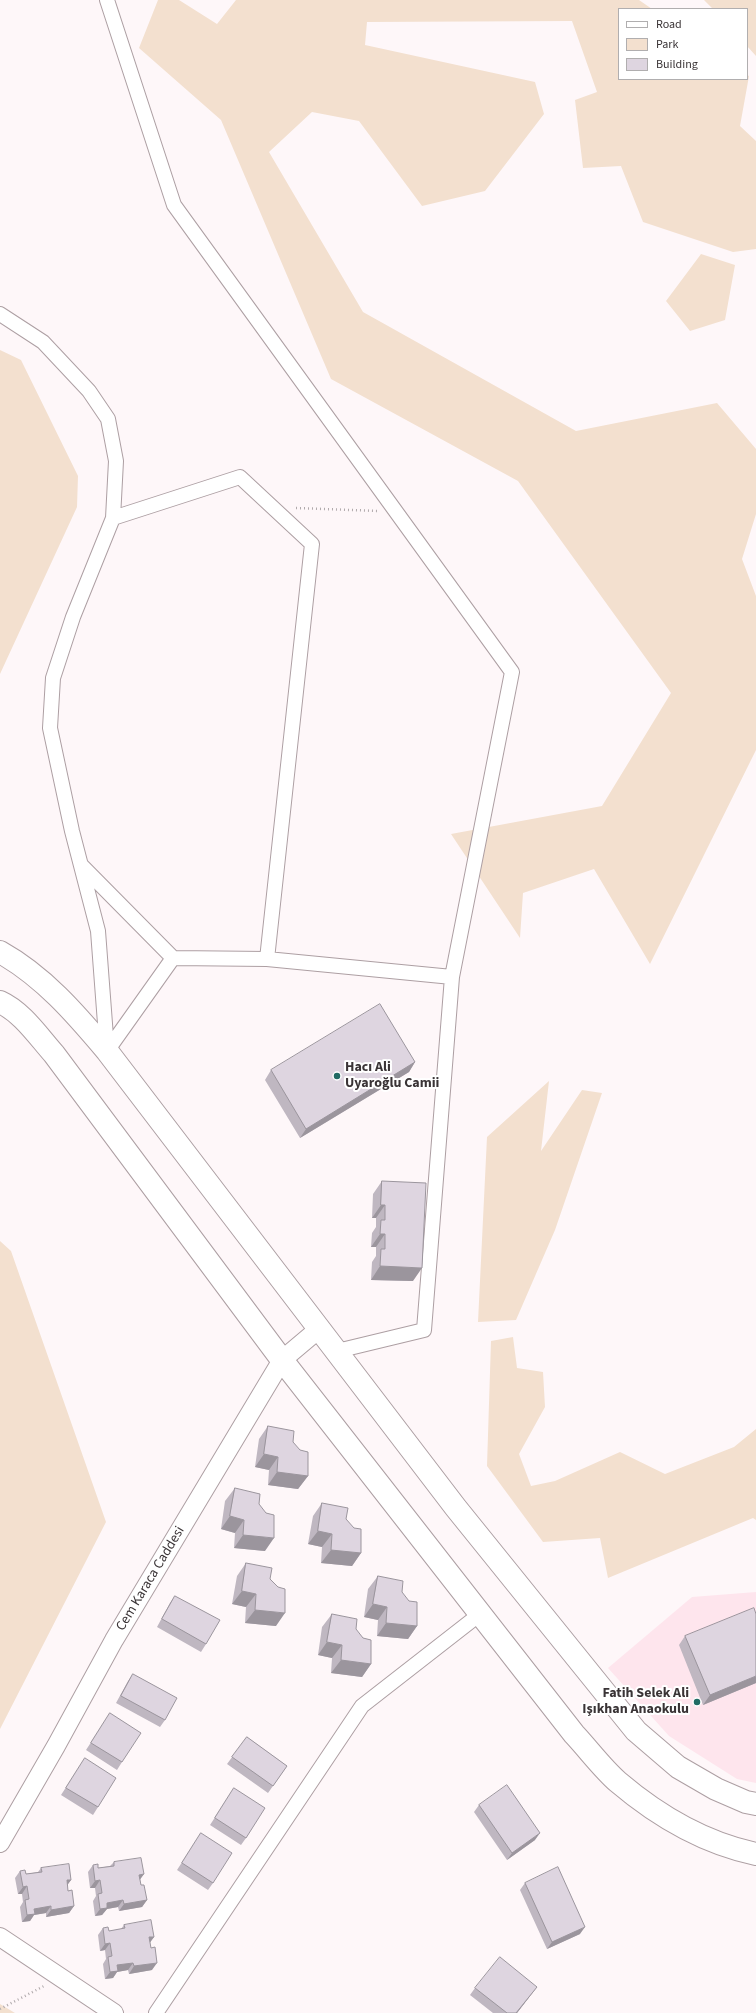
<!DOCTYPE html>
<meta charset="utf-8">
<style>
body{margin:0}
#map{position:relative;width:756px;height:2013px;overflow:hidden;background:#fef7f9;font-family:"Source Sans 3",sans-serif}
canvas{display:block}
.legend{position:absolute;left:618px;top:8px;width:130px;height:72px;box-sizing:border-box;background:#fff;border:1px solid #b0aeaf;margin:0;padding:5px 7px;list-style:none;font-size:12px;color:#3a3436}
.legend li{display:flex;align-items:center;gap:8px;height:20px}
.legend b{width:20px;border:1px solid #b0aeaf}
</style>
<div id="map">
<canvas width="756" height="2013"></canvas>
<ul class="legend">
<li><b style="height:5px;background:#fff"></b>Road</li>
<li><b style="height:11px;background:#f3e0cf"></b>Park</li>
<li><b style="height:11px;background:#ded5e0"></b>Building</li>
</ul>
</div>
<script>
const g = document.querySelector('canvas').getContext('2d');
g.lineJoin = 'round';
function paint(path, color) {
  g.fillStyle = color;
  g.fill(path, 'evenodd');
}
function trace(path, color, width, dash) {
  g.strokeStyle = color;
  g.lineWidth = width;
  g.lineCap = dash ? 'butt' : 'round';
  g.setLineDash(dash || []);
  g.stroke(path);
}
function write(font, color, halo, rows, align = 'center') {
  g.font = font + ' "Source Sans 3",sans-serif';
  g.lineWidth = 4;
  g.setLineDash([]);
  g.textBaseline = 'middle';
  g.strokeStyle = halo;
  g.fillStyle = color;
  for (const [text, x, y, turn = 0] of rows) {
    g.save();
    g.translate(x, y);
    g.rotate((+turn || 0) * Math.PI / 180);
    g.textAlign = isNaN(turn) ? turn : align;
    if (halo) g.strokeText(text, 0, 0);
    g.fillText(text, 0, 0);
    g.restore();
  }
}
const built = new Path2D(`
 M756,1592V1783L737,1779L669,1736L608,1668L692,1597Z`);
const green = new Path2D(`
 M158,0H179L217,24L236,0H639L652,9H619V79H747V75L749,76L740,126L756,141V249L733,252L643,222L621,166L583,168L575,100L597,92L572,21L367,22L365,45L535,82L544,114L485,191L422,206L359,121L312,112L269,152L363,312L576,431L717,403L756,449V514L742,559L756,596V750L650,964L594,869L523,893L520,938L451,834L602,806L671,693L518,481L331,379L221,120L139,48Z
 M704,0H756V56L747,46V9H713Z
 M701,254L735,265L725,320L690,331L666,301Z
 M0,350L21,360L78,476L77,507L0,674Z
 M549,1081L541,1151L582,1090L602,1093L555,1230L516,1320L478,1322L487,1137Z
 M0,1241L11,1251L106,1522L0,1729Z
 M513,1337L517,1368L543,1372L545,1407L519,1454L531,1486L555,1481L620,1452L665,1474L734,1447L756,1429V1520L753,1518L608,1578L600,1538L543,1542L487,1466L491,1341Z
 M0,2004L15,2013H0Z`);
const path = new Path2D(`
 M296,508L379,511
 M0,2009L44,1986`);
const minor = new Path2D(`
 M107,0L174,205L512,672L452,977L424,1330L337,1351
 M0,314L43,342L89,391L108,419L116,461L113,518L73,617L53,678L50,728L72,831L98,931L107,1050
 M113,518L240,477L312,544L267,959L452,977
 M82,866L173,958L267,959
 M107,1051L173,958
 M156,2013L362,1706L480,1614`);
const tertiary = new Path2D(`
 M0,1843L56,1746L114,1640L282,1360L320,1328
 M0,1937L114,2013`);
const primary = new Path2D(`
 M0,952C43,976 75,1013 107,1051L456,1508L636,1731L678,1767L716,1789L746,1802L756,1804
 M0,1002C22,1012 38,1036 54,1054L282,1360L574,1734C589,1750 602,1768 618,1782C658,1816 704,1843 756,1854`);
const wall = new Path2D(`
 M415,1062L409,1072L300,1138L265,1080L271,1070Z
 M382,1181L413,1281L371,1280L372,1262L376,1256V1247H371L372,1233L376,1227V1218H372L373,1194Z
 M268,1426L293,1442L308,1476L298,1489L268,1485L269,1470L255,1467L259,1439Z
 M235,1488L259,1504L265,1551L234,1548L235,1533L221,1529L225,1501Z
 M322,1503L346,1519L361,1553L352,1566L321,1563L322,1547L308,1544L313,1516Z
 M246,1563L270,1579L276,1626L245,1623L246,1607L232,1604L237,1576Z
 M378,1576L402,1592L417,1626L408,1639L377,1636L378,1620L364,1617L368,1589Z
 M175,1596L206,1644L201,1652L157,1627L170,1603Z
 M332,1614L356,1629L371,1664L362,1677L331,1673L332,1658L318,1655L322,1627Z
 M685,1636L756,1683L703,1705L679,1645Z
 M133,1674L165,1720L160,1727L116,1703L128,1681Z
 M110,1713L122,1762L117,1770L86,1750Z
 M247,1737L287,1766L268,1793L227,1764Z
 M85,1758L98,1807L93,1815L61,1795Z
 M234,1788L246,1838L241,1845L210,1825Z
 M479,1805L535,1840L507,1860L474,1812Z
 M201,1833L213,1883L208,1890L177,1870Z
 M114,1862L144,1874L140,1879L141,1885L147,1900L142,1907L119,1911L118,1907L107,1909L102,1915L95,1916L93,1901L96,1896L95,1888H90L88,1872L93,1865L98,1868L110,1866Z
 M41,1868L71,1880L67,1885L68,1891L74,1906L69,1913L46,1917V1913L34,1915L30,1921L22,1922L20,1907L23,1902L22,1894H18L15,1878L20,1871L26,1874L38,1872Z
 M525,1883L580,1934L547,1949L520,1890Z
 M124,1925L154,1937L150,1942L152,1970L129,1974L128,1970L117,1972L113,1978L105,1979L103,1964L106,1959L105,1950L100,1951L98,1935L103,1928L109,1931L121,1929Z
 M537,1987L517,2013H493L470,1995L475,1988Z`);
const shadedWall = new Path2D(`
 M415,1062L409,1072L300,1138L306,1129Z
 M381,1205H385L376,1218H372Z
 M380,1234H385L376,1247H371Z
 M380,1266L422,1268L413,1281L371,1280Z
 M264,1454L278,1457L269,1470L255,1467Z
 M277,1472L308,1476L298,1489L268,1485Z
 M230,1516L244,1520L235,1533L221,1529Z
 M318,1531L332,1534L322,1547L308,1544Z
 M243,1535L274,1538L265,1551L234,1548Z
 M331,1550L361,1553L352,1566L321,1563Z
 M242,1591L256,1594L246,1607L232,1604Z
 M373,1604L387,1607L378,1620L364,1617Z
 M255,1610L285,1613L276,1626L245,1623Z
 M386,1623L417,1626L408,1639L377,1636Z
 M327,1642L342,1645L332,1658L318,1655Z
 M341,1660L371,1664L362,1677L331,1673Z
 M756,1676V1683L703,1705L710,1695Z
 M540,1833L535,1840L507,1860L512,1853Z
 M144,1874L139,1881V1875Z
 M67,1880H71L66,1887Z
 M100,1880L95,1888H90L95,1881Z
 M27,1886L22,1894H18L23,1887Z
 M123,1900L118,1907L107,1909L102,1915L95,1916L100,1909L107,1903Z
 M147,1900L142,1907L119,1911L124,1904Z
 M51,1906L46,1913L34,1915L30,1921L22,1922L27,1915L34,1909Z
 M74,1906L69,1913L46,1917L51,1910Z
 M585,1927L580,1934L547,1949L552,1942Z
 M149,1937H154L149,1944Z
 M110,1943L105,1950L100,1951L105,1944Z
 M133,1963L128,1970L117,1972L113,1978L105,1979L110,1972L117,1965Z
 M157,1963L152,1970L129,1974L134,1966Z
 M537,1987L517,2013H516Z`);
const building = new Path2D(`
 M380,1004L415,1062L306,1129L271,1070Z
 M382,1181L426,1183L422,1268L380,1266L381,1249H385V1234H380L381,1220H385V1205H381Z
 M268,1426L294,1431L293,1442L300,1450L308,1452V1476L277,1472L278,1457L264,1454Z
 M235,1488L260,1494L259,1504L266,1513L274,1515V1538L243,1535L244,1520L230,1516Z
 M322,1503L348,1508L346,1519L354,1528L361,1529V1553L331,1550L332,1534L318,1531Z
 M246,1563L272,1568L270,1579L278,1587L285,1589V1613L255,1610L256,1594L242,1591Z
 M378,1576L403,1581L402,1592L409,1601L417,1602V1626L386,1623L387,1607L373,1604Z
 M175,1596L220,1620L206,1644L162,1619Z
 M754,1608L756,1614V1676L710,1695L685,1636Z
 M332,1614L357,1619L356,1629L363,1638L371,1640V1664L341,1660L342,1645L327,1642Z
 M133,1674L177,1698L165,1720L121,1696Z
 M110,1713L141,1733L122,1762L91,1743Z
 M247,1737L287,1766L273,1786L232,1757Z
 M85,1758L116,1778L98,1807L66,1788Z
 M507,1785L540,1833L512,1853L479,1805Z
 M234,1788L265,1808L246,1838L215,1818Z
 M201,1833L232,1853L213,1883L182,1863Z
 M141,1858L144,1874L139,1875L141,1885H144L147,1900L124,1904L123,1900L107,1903V1908L100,1909L98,1894L102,1893L100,1880L95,1881L93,1865L98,1864V1868L114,1866V1862Z
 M69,1864L71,1880H67L68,1891L72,1890L74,1906L51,1910V1906L34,1909L35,1914L27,1915L25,1900L29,1899L27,1886L23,1887L20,1871L25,1870L26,1874L42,1872L41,1868Z
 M558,1867L585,1927L552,1942L525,1883Z
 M151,1920L154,1937H149L151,1948L155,1947L157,1963L134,1966L133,1963L117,1965L118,1971L110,1972L108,1957L112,1956L110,1943L105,1944L103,1928L108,1927L109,1931L125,1928L124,1925Z
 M500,1957L537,1987L516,2013H507L475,1988Z`);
const markers = [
 [337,1076,4,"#216b64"],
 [697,1702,4,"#216b64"]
];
const poiNames = [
 ["Hacı Ali",345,1068],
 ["Uyaroğlu Camii",345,1084],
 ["Fatih Selek Ali",689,1694,"right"],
 ["Işıkhan Anaokulu",689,1710,"right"]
];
const streetNames = [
 ["Cem Karaca Caddesi",151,1579,-59]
];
paint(built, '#fee5ed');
paint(green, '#f3e0cf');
trace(minor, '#ad9fa3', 16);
trace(tertiary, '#ad9fa3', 20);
trace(primary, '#ad9fa3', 24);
trace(path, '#b0aaac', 2.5, [1, 3]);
trace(minor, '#fff', 14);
trace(tertiary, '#fff', 18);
trace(primary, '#fff', 22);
paint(wall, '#bfb7c1');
paint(shadedWall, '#9b959d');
paint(building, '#ded5e0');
trace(building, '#9b959d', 1);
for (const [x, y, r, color] of markers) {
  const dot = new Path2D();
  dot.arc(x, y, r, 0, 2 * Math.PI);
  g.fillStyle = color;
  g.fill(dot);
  trace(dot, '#fff', 1.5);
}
write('bold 14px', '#3a3436', '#fff', poiNames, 'left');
write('14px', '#3a3436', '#fff', streetNames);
</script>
